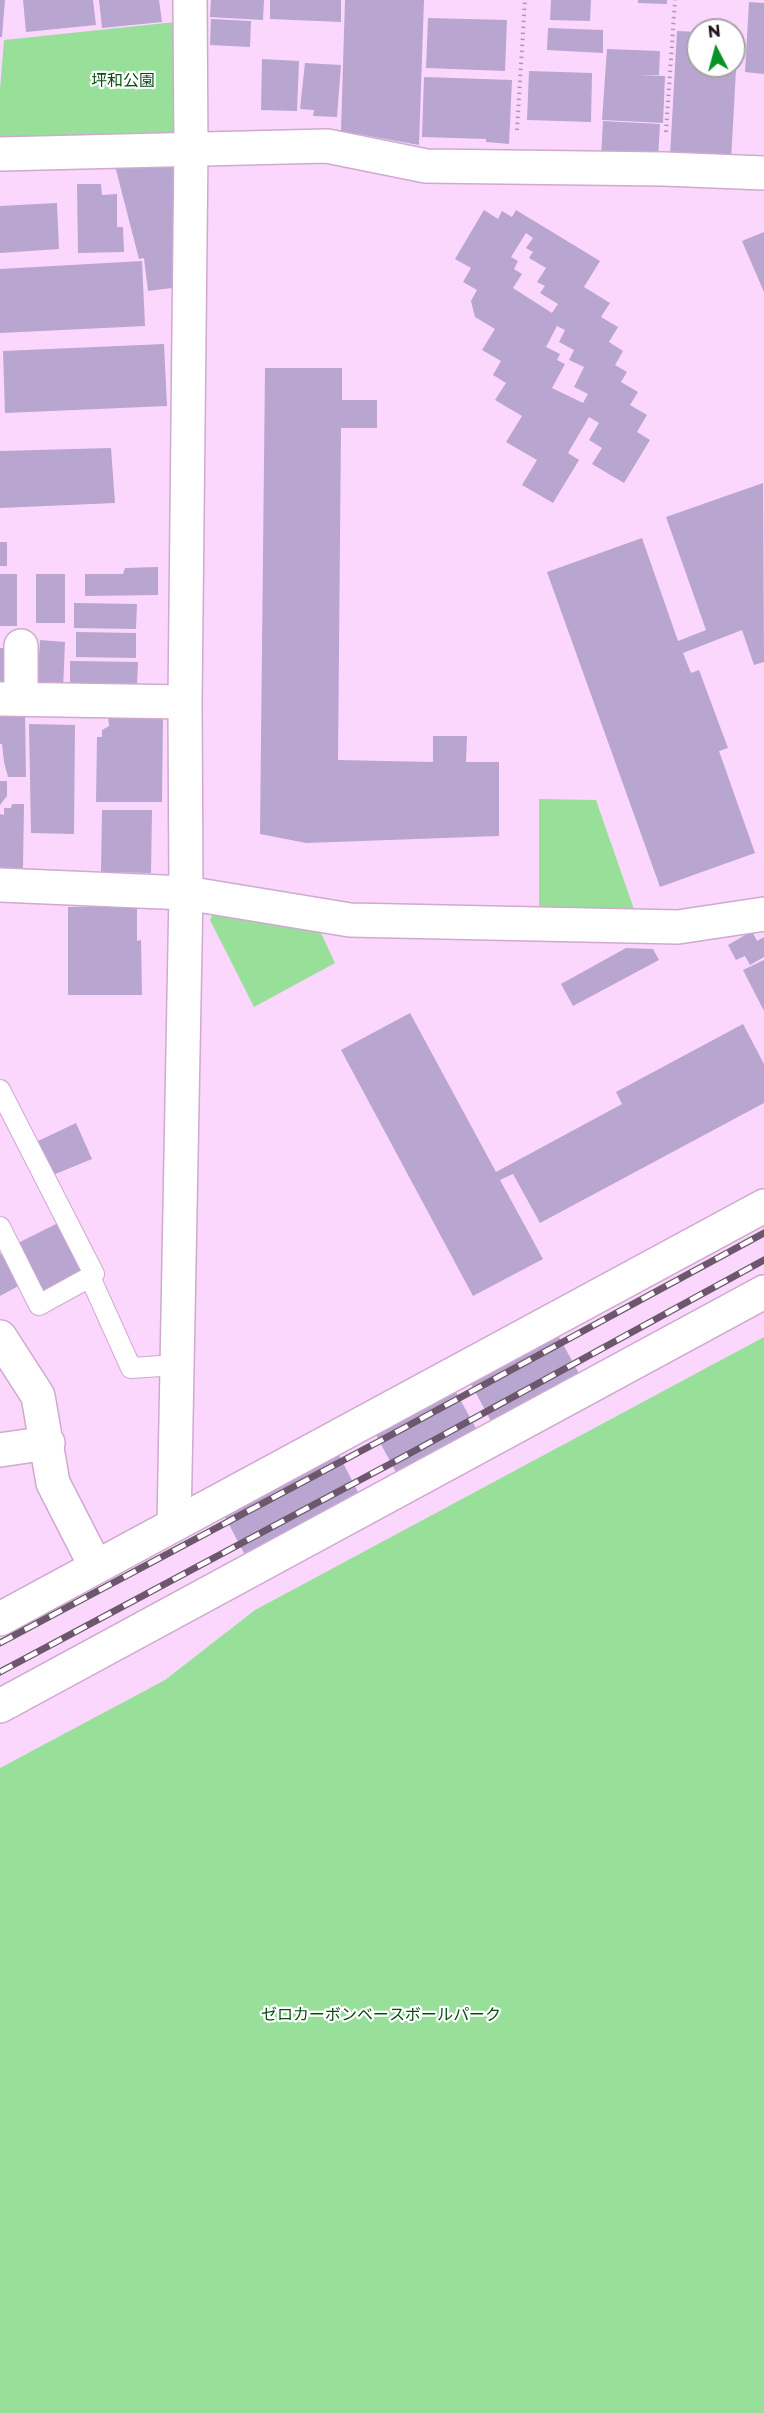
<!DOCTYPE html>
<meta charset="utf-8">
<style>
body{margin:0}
#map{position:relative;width:764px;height:2413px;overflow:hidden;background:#fcd7fd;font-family:Montserrat,sans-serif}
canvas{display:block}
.north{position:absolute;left:686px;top:18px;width:60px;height:60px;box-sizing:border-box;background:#fff;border:2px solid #a7a2a7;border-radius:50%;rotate:354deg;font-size:16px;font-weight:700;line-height:24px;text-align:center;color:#231624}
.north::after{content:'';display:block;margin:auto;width:21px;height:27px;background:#059328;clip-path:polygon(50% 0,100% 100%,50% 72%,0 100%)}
</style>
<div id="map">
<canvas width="764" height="2413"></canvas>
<div class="north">N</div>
</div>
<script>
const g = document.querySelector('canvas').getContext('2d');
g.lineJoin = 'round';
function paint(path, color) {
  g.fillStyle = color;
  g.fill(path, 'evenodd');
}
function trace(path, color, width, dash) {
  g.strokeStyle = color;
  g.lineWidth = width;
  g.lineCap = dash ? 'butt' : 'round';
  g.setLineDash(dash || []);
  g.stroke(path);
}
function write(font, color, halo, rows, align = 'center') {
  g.font = font + ' Montserrat,"Noto Sans JP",sans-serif';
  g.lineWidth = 4.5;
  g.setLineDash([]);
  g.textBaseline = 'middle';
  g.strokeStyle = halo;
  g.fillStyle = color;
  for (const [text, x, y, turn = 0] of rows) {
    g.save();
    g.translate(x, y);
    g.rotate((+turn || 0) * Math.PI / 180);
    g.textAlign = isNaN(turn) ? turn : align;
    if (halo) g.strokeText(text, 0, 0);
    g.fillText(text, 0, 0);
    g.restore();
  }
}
const green = new Path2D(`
 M175,22L178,126L172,133L0,139V89L4,40Z
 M539,799L596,800L635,912L539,909Z
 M212,915L320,931L335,963L254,1007L210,920Z
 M764,1337V2413H0V1768L165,1680L255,1610Z`);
const building = new Path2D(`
 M0,0H5L2,37H0Z
 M23,0H93L96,25L26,32Z
 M99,0H159L162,22L102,28Z
 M211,0H264L263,20L210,17Z
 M270,0H341V22L270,19Z
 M345,0H424L419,145L341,131Z
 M551,0H591L590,21L550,20Z
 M638,0H667V4L638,3Z
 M749,2L764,3V74L745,72Z
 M428,18L507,20L505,71L426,68Z
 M211,19L251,21L250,47L210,45Z
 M548,28L603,30V53L547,50Z
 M677,31L698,32V66H734V34H738L731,160L670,156Z
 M607,49L660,51L659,75H640L665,76L663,123L602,120Z
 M262,59L299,61L297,111L261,110Z
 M305,63L341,65L337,117L313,116L314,110L300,109Z
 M529,71L592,73L591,122L527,120Z
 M424,77L512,80L509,144L486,142V139L422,137Z
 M603,121L660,124L658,159L601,157Z
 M175,161L172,288L148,291L144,258L139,259L114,162Z
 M77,184H101L102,195L117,194V227H123L124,252L78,253Z
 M57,203L59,249L0,253V206Z
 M484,210L498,219L502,211L512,217L516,210L600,261L584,287L610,303L601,317L618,327L609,342L623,351L615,365L627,372L621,382L638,392L630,405L647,415L637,432L650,440L624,483L592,464L602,448L589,440L599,423L589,417L568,453L579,460L553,503L522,485L537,460L506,442L522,416L495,400L506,383L493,375L501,361L482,350L495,329L475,317L471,301L477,290L463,282L471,268L455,259ZM526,233L533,238L526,248L533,252L529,258L546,268L537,282L545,286L540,293L558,304L552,313L513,288L522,274L514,269L518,261L511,257ZM557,326L565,330L559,342L574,350L569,360L584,367L574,387L588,394L583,403L552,388L565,364L557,360L560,354L546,347Z
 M764,232V292L742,241Z
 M142,261L145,326L0,333V269Z
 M164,344L167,406L5,413L3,351Z
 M265,368H342V400H377V428H341L338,760L433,762V736H467L466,762H499V836L306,843L260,834Z
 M111,448L115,503L0,508V451Z
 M763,483L764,662L754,665L742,630L683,653L691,673L699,670L728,748L719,751L755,853L660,887L547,572L642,538L678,641L706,630L666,517Z
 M0,542H7V566H0Z
 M158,567V595L85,596V574H123L125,568Z
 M0,574H17V626H0Z
 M36,574H65V623H36Z
 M74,603L137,604L136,629L74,628Z
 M76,632L136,633V658L76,657Z
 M40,640L65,642L63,690L37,689Z
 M0,648H10V685H0Z
 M70,661L138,662L137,686L70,684Z
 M0,710H25L26,777H8L4,762L2,744H0Z
 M108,715H163L162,802H96L97,737H102V730L109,726Z
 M29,724L75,725L74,834L31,833Z
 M0,781H7V796L0,805Z
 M12,804H24L23,868H0V814L4,815V808H11Z
 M102,810H152L151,873L101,872Z
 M137,906V941L141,940L142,995H68V907Z
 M752,931L757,941L764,937V957L750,965L745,956L736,960L728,945Z
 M626,948L653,949L659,960L573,1006L561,984Z
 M764,960V1011L743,970Z
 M410,1013L496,1172L622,1104L616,1092L743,1024L764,1064V1103L540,1223L513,1174L500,1180L543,1259L473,1296L341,1050Z
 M76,1123L92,1159L53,1175L38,1141Z
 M62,1221L86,1271L40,1295L14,1245Z
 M7,1250L24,1283L0,1296V1254Z
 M559,1337L581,1377L493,1425L471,1384Z
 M456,1392L478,1432L398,1476L376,1435Z
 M339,1455L362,1500L247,1559L224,1515Z`);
const path = new Path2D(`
 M517,130L525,0
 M666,132L675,0`);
const lane = new Path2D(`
 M0,1090L94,1274L90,1277L131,1368L176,1365
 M0,1227L39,1305L90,1277`);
const street = new Path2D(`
 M0,154L327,146L426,166L664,169L764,173
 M21,646V699
 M0,699L185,702
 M0,885L186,893L350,920L678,927L764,914
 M0,1337L38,1396L53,1483L96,1567
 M0,1450L48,1443
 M174,1525L186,893L185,702L191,148L190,0
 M0,1619L764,1206
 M0,1706L764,1292`);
const rail = new Path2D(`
 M0,1643L391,1435L764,1233
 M0,1672L405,1456L764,1260`);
const parkNames = [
 ["坪和公園",123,81],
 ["ゼロカーボンベースボールパーク",381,2015]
];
paint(green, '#98e09a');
paint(building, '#b8a5d0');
trace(lane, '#ceaacf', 22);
trace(street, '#ceaacf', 36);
trace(path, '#b093b1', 4, [1.5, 4.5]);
trace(lane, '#fff', 20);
trace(street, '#fff', 33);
trace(rail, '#6c576d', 7);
trace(rail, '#fff', 4.5, [14]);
write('16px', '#064e13', '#fff', parkNames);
</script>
